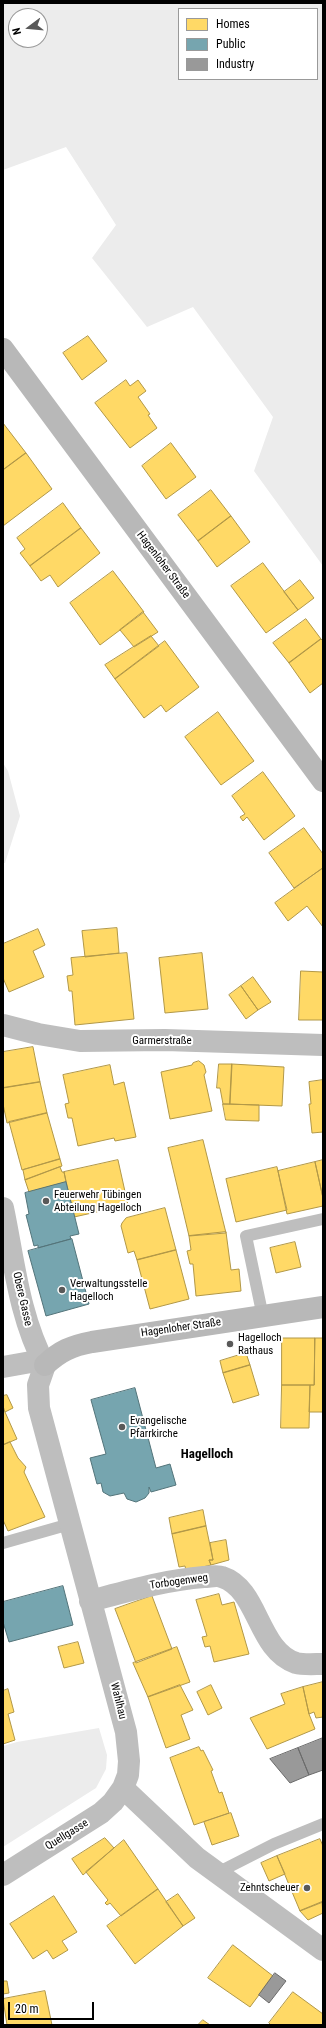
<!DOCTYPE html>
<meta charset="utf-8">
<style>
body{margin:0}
#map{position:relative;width:326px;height:2028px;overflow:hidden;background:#fff;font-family:"Roboto Condensed",sans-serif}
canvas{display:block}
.frame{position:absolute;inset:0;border:4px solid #000;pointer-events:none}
.legend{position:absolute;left:178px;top:8px;width:140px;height:72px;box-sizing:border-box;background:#fff;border:1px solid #999;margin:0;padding:5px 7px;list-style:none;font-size:12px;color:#000}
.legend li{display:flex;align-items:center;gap:8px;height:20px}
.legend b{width:20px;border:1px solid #999}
.north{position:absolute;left:8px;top:8px;width:40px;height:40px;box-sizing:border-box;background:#fff;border:1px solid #999;border-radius:50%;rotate:254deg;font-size:11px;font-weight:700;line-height:16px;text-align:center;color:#000}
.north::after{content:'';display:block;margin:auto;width:14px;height:18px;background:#595959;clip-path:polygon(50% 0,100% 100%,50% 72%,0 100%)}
.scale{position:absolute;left:8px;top:2002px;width:86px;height:18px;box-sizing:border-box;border:2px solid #000;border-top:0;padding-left:5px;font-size:12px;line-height:14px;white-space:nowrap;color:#000;-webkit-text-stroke:3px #fff;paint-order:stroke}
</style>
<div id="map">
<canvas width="326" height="2028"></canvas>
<div class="frame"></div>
<ul class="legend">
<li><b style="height:11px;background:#ffd966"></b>Homes</li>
<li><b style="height:11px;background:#76a5af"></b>Public</li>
<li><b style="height:11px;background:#999"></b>Industry</li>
</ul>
<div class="north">N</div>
<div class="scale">20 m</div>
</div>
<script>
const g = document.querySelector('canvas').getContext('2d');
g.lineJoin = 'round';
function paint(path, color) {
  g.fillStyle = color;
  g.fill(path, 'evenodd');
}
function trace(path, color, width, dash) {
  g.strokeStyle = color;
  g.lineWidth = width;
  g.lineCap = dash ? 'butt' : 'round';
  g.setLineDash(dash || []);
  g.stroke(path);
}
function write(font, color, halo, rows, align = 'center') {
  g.font = font + ' "Roboto Condensed",sans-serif';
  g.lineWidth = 4;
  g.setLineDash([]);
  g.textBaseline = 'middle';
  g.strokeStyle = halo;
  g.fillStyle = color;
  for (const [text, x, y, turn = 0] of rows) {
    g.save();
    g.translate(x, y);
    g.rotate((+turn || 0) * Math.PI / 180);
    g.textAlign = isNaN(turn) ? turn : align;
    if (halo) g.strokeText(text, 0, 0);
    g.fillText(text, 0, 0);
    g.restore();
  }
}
const green = new Path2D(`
 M3,3H323V566L254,471L273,417L193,307L147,327L92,258L116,225L66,147L3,170ZM179,9H317V79H179ZM16,16H40V40H16Z
 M3,763L8,771L20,816L5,863H3Z
 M99,1728L107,1755L106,1769L96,1788L3,1847V1746L17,1742Z`);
const homes = new Path2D(`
 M88,336L107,361L82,380L63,353Z
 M126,380L130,386L138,380L146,391L138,397L150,414L148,415L157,428L130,448L95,403Z
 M3,423L26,453L3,470Z
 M171,443L196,477L166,499L142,466Z
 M26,453L52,489L3,526V470Z
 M211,490L231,516L198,541L178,515Z
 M63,503L81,528L30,566L20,553L25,549L17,538Z
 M231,516L250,542L217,567L198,541Z
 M81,528L100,553L58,587L50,575L41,581L30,566Z
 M263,563L298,610L266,633L231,586Z
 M113,571L144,612L100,645L70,603Z
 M300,580L314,598L298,610L284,592Z
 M143,612L158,632L134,647L120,630Z
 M306,619L321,639L289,663L273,643Z
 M151,636L159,646L115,679L105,665Z
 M321,639L323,641V683L310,693L289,663Z
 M165,641L199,687L166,712L161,705L144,718L115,679Z
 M218,712L254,761L221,785L185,737Z
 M263,772L295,816L264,840L247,817L243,821L240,817L245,814L232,796Z
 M304,828L323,854V868L294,888L269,853Z
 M323,868V927L307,906L288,921L275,903Z
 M117,928L119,953L85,957L82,931Z
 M38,929L45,945L33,951L44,977L9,992L3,978V944Z
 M127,953L134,1019L75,1025L72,991H69L67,976L73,975L71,958Z
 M202,953L208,1009L165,1013L159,958Z
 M301,971L323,972V1020H299Z
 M253,977L271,1002L258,1010L241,986Z
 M241,986L258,1010L246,1019L229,995Z
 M33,1047L40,1082L3,1088V1052Z
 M199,1061L204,1065L206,1072L204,1075L212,1111L170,1119L161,1072L192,1065L193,1063Z
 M219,1064H232L230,1104H223L220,1088H217Z
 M232,1064L284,1067L282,1106L230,1104Z
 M110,1065L114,1085L124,1082L136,1137L115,1141L114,1138L78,1146L72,1118H68L65,1104L69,1103L63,1075Z
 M323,1080V1132L312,1133L309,1104H311L309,1082Z
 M40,1082L47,1113L7,1123L3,1104V1088Z
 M223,1104L259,1105V1121L226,1120Z
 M47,1113L60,1159L22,1170L9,1122Z
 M203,1140L226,1233L189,1236L168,1148Z
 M60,1159L62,1166L25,1180L23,1170Z
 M118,1160L128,1205L74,1217L64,1172Z
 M323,1160V1198L315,1162Z
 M315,1162L323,1198V1206L287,1214L278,1171Z
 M60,1167L62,1172H64L66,1182L29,1192L25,1180Z
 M277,1167L287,1210L236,1222L226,1179Z
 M165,1208L176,1250L137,1260L134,1251L128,1253L121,1226L122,1223L126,1218Z
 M226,1232L231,1270L239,1269L241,1291L196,1296L193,1264H190L187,1251L191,1250L189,1236Z
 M295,1242L301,1267L276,1273L270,1248Z
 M176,1250L189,1299L150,1309L137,1260Z
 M282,1338H315L314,1385H282Z
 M315,1338H323V1412H309L310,1385H314Z
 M246,1353L250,1365L223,1373L220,1361Z
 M250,1365L259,1395L233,1403L223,1373Z
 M282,1385H310L309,1428H281Z
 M7,1395L13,1408L5,1412L3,1406V1396Z
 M5,1412L17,1439L3,1445V1413Z
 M10,1442L18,1458L26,1467L24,1472L45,1517L8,1531L3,1520V1445Z
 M203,1510L206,1526L172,1534L169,1518Z
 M206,1526L213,1560H209L211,1565L186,1571L185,1566L179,1567L172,1534Z
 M226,1540L229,1560L211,1565L209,1560H213L210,1543Z
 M219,1594L222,1605L234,1602L249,1654L214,1662L210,1646L205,1647L202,1637L207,1636L196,1600Z
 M152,1596L172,1649L136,1663L115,1609Z
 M78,1642L84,1663L64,1668L58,1647Z
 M177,1647L190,1682L148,1697L133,1663Z
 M323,1682V1717L316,1718L314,1712L309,1714L303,1687Z
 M180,1685L193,1710L181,1715L190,1739L166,1748L148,1697Z
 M211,1685L222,1708L208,1715L197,1692Z
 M303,1687L309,1714L315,1729L267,1749L250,1718L285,1704L281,1694Z
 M8,1689L14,1712L8,1714L15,1740L3,1744V1691Z
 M199,1747L201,1751L203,1750L213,1770L211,1771L219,1793L222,1792L229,1813L194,1825L170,1758Z
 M231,1813L239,1836L212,1845L204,1822Z
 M105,1838L114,1848L83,1875L72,1859Z
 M320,1839L323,1846V1902L300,1911L277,1856Z
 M124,1840L158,1889L121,1916L110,1903L107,1905L105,1903L108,1900L86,1872Z
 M277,1856L285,1874L269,1881L261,1863Z
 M158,1889L183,1926L135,1964L107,1926Z
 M178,1894L195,1918L183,1926L166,1902Z
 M54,1896L77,1932L62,1941L68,1950L53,1959L47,1950L33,1959L10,1924Z
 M322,1902L323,1913L308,1920L300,1911Z
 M233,1945L273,1976L250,2007L208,1978Z
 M3,1981H7L9,1993L3,1994Z
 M45,1991L52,2025H7L3,1999Z
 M293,1992L323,2014V2025H271L269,2023Z
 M203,2020L210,2025H198Z`);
const public = new Path2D(`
 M66,1182L79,1234L70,1236L71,1239L38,1248V1245L34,1246L26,1215L29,1214L25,1193Z
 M72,1239L89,1304L46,1316L28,1251Z
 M135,1388L156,1468L170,1464L176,1485L151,1492L149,1487V1493L145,1498L136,1502L127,1499L124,1493L110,1496L103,1492L101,1483L97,1484L90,1458L106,1454L91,1400Z
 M63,1586L73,1625L9,1642L3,1622V1602Z`);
const industry = new Path2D(`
 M323,1738V1770L309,1775L298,1748Z
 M298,1748L309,1775L290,1783L270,1759Z
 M275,1973L286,1981L269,2003L259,1995Z`);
const lane = new Path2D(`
 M263,1317L246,1236L323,1219
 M3,1543L70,1524
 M217,1873L274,1844L323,1824`);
const street = new Path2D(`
 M3,1025L38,1034L80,1041L165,1040L323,1045
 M3,1208C14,1260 19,1317 45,1365
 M3,1367L31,1362L45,1365
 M90,1601C128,1591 165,1580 204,1577C210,1577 217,1575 222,1577C259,1589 257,1650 296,1663C303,1665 315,1664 323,1664
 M123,1788L197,1858L323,1950
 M3,1875L101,1813L113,1802L123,1788L128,1775L129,1761L126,1732L39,1408L38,1385L45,1365`);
const secondary = new Path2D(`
 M3,349L323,781
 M45,1365C60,1351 71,1346 92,1342L323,1307`);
const markers = [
 [46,1201,4,"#595959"],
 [62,1290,4,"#595959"],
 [230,1344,4,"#595959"],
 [122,1427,4,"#595959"],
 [307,1888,4,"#595959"]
];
const streetNames = [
 ["Hagenloher Straße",163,565,53],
 ["Garmerstraße",162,1041],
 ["Obere Gasse",22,1299,77],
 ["Hagenloher Straße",181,1328,-8],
 ["Torbogenweg",179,1582,-8],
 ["Wahlhau",118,1701,76],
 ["Quellgasse",67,1835,-32]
];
const poiNames = [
 ["Feuerwehr Tübingen",54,1195],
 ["Abteilung Hagelloch",54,1208],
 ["Verwaltungsstelle",70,1284],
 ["Hagelloch",70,1297],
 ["Hagelloch",238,1338],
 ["Rathaus",238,1351],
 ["Evangelische",130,1421],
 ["Pfarrkirche",130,1434],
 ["Zehntscheuer",299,1888,"right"]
];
const quarterNames = [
 ["Hagelloch",207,1455]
];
paint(green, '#ececec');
paint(homes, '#ffd966');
trace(homes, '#b29847', 1);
paint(public, '#76a5af');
trace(public, '#53747a', 1);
paint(industry, '#999');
trace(industry, '#6b6b6b', 1);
trace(lane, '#bebebe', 12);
trace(street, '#bebebe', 22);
trace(secondary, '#b8b8b8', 22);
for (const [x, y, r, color] of markers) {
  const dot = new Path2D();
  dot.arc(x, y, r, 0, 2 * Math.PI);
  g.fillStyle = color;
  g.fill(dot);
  trace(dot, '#fff', 1.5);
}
write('11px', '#000', '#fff', streetNames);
write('11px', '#000', '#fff', poiNames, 'left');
write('bold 13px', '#000', '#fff', quarterNames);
</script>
